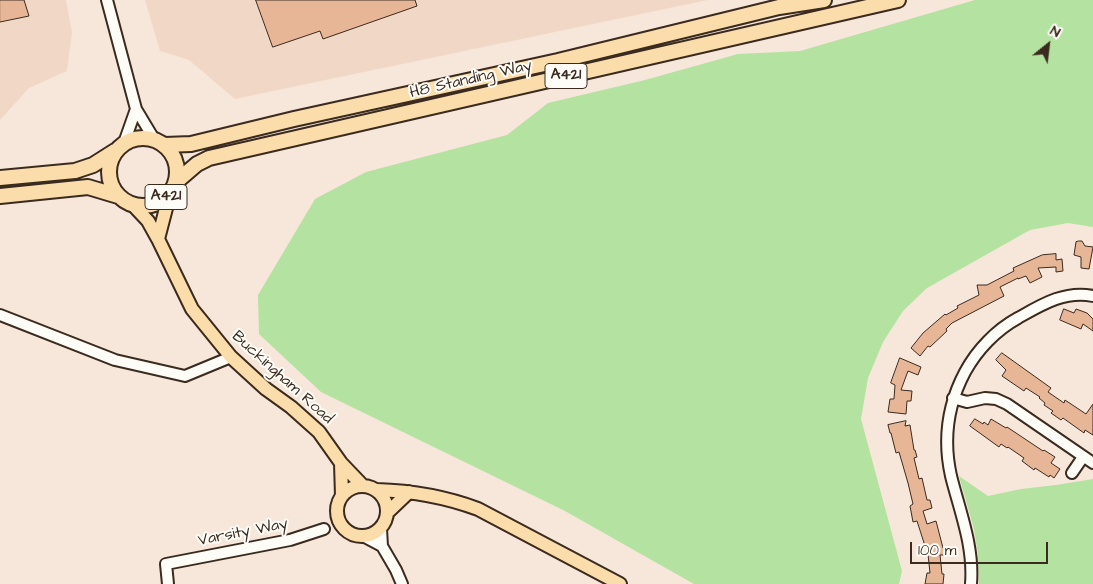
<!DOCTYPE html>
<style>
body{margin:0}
#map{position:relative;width:1093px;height:584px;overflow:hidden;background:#f6e7da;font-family:"Architects Daughter",sans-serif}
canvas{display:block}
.north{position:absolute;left:1023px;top:20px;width:50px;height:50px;-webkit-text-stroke:4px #fdfcf7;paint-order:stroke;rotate:29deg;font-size:14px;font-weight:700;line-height:20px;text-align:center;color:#3b2a1e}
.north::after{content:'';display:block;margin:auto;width:18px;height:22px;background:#3b2a1e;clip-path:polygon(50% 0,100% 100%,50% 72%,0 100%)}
.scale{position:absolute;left:910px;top:542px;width:138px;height:22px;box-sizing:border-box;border:2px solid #3b2a1e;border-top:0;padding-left:6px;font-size:15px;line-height:18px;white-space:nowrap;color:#3b2a1e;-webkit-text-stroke:4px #fdfcf7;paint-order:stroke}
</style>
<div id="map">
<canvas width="1093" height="584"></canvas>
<div class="north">N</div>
<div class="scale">100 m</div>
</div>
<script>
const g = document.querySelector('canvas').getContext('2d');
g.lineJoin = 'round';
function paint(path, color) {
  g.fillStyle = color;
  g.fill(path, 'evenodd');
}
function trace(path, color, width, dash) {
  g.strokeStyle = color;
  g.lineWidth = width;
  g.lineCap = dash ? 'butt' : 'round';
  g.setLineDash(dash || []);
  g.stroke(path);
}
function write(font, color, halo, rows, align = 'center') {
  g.font = font + ' "Architects Daughter",sans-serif';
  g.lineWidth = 4;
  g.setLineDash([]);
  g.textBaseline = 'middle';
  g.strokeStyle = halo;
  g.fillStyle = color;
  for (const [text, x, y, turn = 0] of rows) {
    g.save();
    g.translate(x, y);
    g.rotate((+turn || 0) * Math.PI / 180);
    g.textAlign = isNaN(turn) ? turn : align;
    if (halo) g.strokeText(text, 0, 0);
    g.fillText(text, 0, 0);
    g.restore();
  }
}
const built = new Path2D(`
 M0,0H66L72,32L67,71L29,88L0,120Z
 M145,0H708L235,99L189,60L160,51Z`);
const green = new Path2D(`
 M975,0H1093V227L1068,223L1030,230L927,288L903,311L883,342L868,378L861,419L902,571L899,584H694L565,511L321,392L259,334L258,295L315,199L366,172L507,135L548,103L645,80L738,54L800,51Z
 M959,476L988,496L1021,489L1056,485L1093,479V584H979L978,554L974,529Z`);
const building = new Path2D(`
 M0,0H24L29,16L0,22Z
 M256,0H415L417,6L323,39L320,31L273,47Z
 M1079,241H1082L1085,246L1093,247L1089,269L1081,268V257L1074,255L1076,242Z
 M1056,254V260L1062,259L1063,271L1056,272V267L1038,268L1042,277L1030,283L1026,276L1018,279V278L1000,287L1004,296L952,323L946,329L947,331L930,347L928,346L920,356L911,348L923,333L945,314L946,315L958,308L957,306L979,295L977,285H987L1014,271L1013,268L1042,255Z
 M1064,309L1074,313L1076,309L1087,313L1093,319V331L1083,324L1081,329L1060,320Z
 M1002,353L1051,388L1048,392L1064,403L1065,400L1086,414L1093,404V435L1085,430L1084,433L1063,418L1061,420L1051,413L1053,411L1044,405L1045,403L1039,398L1040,397L1026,388L1024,391L1002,376L1006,370L996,360Z
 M900,358L921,367L918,375L908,371L901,390L912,391L911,401H907L906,414L888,412L890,399H894L895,385L891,383Z
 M975,419L983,424L984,422L988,425L991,419L1006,428L1007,427L1043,451L1044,450L1055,457L1051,463L1060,469L1054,478L1050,475L1049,477L1035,468L1034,470L1022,461L1024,458L1008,447L1007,448L1001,444L999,447L970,426Z
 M906,421L905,426L910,425L914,450H915L917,457L914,458L919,479L922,478L927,500H930L932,508L923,511L927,524L936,521L943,548L944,547L945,555H940L942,574H944L943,584H925L927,573H930L927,545L925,546L917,521L913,522L910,506L913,504L908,483L899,452L896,453L891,433H890L888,425Z`);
const minor = new Path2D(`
 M107,0L136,109L154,139
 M124,143L136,109
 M0,315L115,360L185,376L231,357
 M953,398L967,402L985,398L996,399L1007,404L1093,463
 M1072,473L1083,457
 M381,529L382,546
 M365,537L382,546L396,570L402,584
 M168,584L166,564L290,540L324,529
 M971,584C974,546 960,512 951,476C943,440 948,404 965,372C977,350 996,330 1018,318C1041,305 1065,290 1093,296`);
const major = new Path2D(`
 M133,205L148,221L158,239L192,309L231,357L266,389L291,407L319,432L341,463L363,486
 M158,239L170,193
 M341,463L342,496
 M337 511a25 25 0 1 1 50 0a25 25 0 1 1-50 0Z
 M377,490C412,491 446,497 478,509L620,584
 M388,512L409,492`);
const highway = new Path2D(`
 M109 172a34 34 0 1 1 68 0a34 34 0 1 1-68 0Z
 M165,145L191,144L294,119L558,61L779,7L824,0
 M0,178L75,171L93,165L115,151
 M176,182L197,164L209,158L898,0
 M0,196L88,187L118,196`);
const shields = [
 [566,76,42],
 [166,197,42]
];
const shieldNames = [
 ["A421",566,76],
 ["A421",166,197]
];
const streetNames = [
 ["H8 Standing Way",471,80,-13],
 ["Buckingham Road",282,378,42],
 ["Varsity Way",243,533,-11]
];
paint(built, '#f1d8c6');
paint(green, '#b4e2a0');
paint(building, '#e6b697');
trace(building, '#3b2a1e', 1);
trace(minor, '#3b2a1e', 14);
trace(major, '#3b2a1e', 16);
trace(highway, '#3b2a1e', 18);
trace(minor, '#fdfcf7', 10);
trace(major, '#fbddab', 12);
trace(highway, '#fbddab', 14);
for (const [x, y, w] of shields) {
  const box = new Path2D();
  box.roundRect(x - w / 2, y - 12.5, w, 25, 4);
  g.fillStyle = '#fdfcf7';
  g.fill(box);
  trace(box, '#3b2a1e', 1);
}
write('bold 15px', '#3b2a1e', null, shieldNames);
write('16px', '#3b2a1e', '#fdfcf7', streetNames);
</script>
